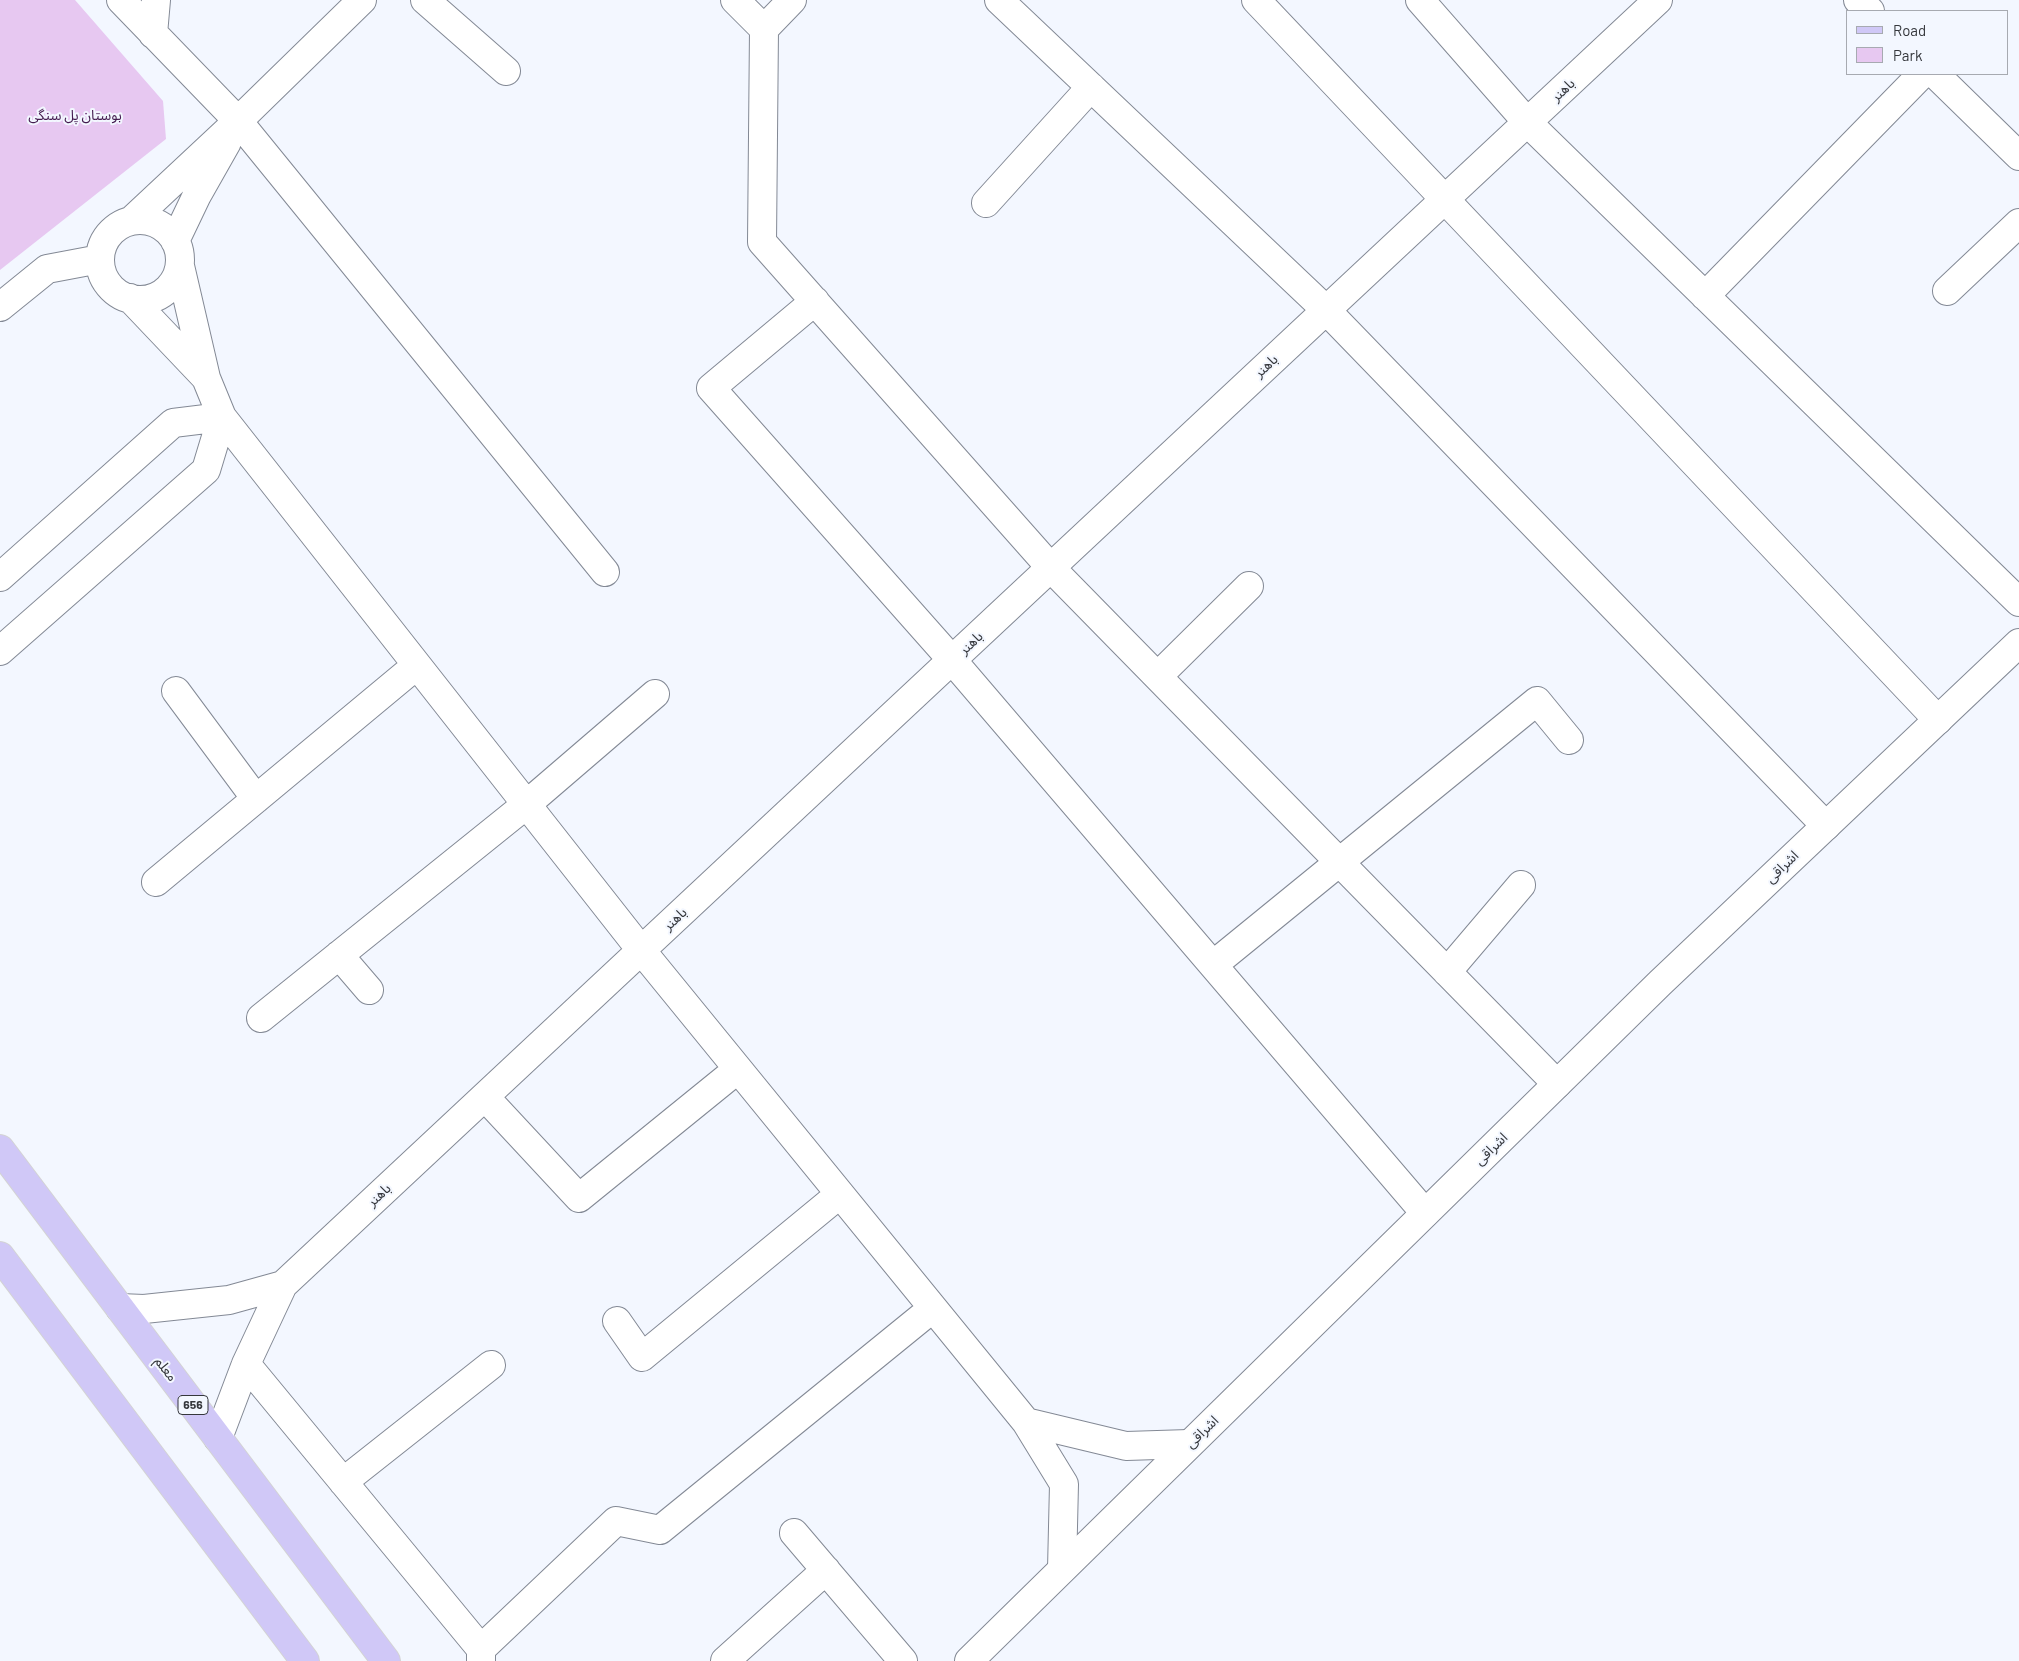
<!DOCTYPE html>
<meta charset="utf-8">
<style>
body{margin:0}
#map{position:relative;width:2019px;height:1661px;overflow:hidden;background:#f3f7ff;font-family:Barlow,sans-serif}
canvas{display:block}
.legend{position:absolute;left:1846px;top:10px;width:162px;height:65px;box-sizing:border-box;background:#f3f7ff;border:1px solid #a7aab1;margin:0;padding:6px 9px;list-style:none;font-size:15px;color:#35373c}
.legend li{display:flex;align-items:center;gap:10px;height:25px}
.legend b{width:25px;border:1px solid #a7aab1}
</style>
<div id="map">
<canvas width="2019" height="1661"></canvas>
<ul class="legend">
<li><b style="height:6px;background:#d0c8f7"></b>Road</li>
<li><b style="height:14px;background:#e7c8f1"></b>Park</li>
</ul>
</div>
<script>
const g = document.querySelector('canvas').getContext('2d');
g.lineJoin = 'round';
function paint(path, color) {
  g.fillStyle = color;
  g.fill(path, 'evenodd');
}
function trace(path, color, width, dash) {
  g.strokeStyle = color;
  g.lineWidth = width;
  g.lineCap = dash ? 'butt' : 'round';
  g.setLineDash(dash || []);
  g.stroke(path);
}
function write(font, color, halo, rows, align = 'center') {
  g.font = font + ' Barlow,"Noto Sans Arabic",sans-serif';
  g.lineWidth = 4;
  g.setLineDash([]);
  g.textBaseline = 'middle';
  g.strokeStyle = halo;
  g.fillStyle = color;
  for (const [text, x, y, turn = 0] of rows) {
    g.save();
    g.translate(x, y);
    g.rotate((+turn || 0) * Math.PI / 180);
    g.textAlign = isNaN(turn) ? turn : align;
    if (halo) g.strokeText(text, 0, 0);
    g.fillText(text, 0, 0);
    g.restore();
  }
}
const green = new Path2D(`
 M0,0H75L163,101L166,139L0,270Z`);
const minor = new Path2D(`
 M121,0L238,121L605,572
 M425,0L506,71
 M735,0L764,29L792,0
 M999,0L1326,310L1826,826
 M1256,0L1938,720
 M1420,0L1527,122L2019,602
 M1858,0L1870,11
 M764,29L762,242L1051,568L1557,1084
 M153,34L156,0
 M1935,74L2019,156
 M986,203L1091,87
 M100 260a40 40 0 1 1 80 0a40 40 0 1 1-80 0Z
 M131,221L238,121L362,0
 M175,241L197,195L227,142
 M1947,291L2019,223
 M1705,296L1922,74
 M130,298L206,378L180,266
 M815,301L711,388L952,660L1425,1213
 M0,307L47,269L100,259
 M206,378L222,417L641,950L1026,1422
 M0,577L173,423L222,417L206,470L0,651
 M1158,676L1249,586
 M176,691L256,799
 M156,882L417,665
 M339,955L369,990
 M1213,965L1537,701L1569,740
 M1447,972L1521,885
 M261,1018L527,804L655,694
 M485,1097L579,1198L738,1069
 M283,1285L1658,0
 M120,1308L144,1309L229,1300L283,1285L246,1364L218,1438
 M617,1321L642,1357L840,1194
 M246,1364L481,1649V1661
 M343,1482L491,1365
 M794,1533L903,1661
 M1062,1569L1064,1484L1026,1422L1126,1446L1189,1444
 M481,1649L616,1521L660,1530L933,1308
 M725,1661L826,1570`);
const tertiary = new Path2D(`
 M969,1661L1660,983L2019,643`);
const primary = new Path2D(`
 M0,1149L386,1661
 M0,1256L305,1661`);
const shields = [
 [193,1405,30]
];
const shieldNames = [
 ["656",193,1405]
];
const streetNames = [
 ["باهنر",1563,90,-43],
 ["باهنر",1266,366,-43],
 ["باهنر",971,643,-43],
 ["اشراقی",1782,867,-44],
 ["باهنر",675,919,-43],
 ["اشراقی",1491,1149,-44],
 ["باهنر",379,1195,-43],
 ["معلم",166,1369,53],
 ["اشراقی",1202,1432,-44]
];
const parkNames = [
 ["بوستان پل سنگی",75,115]
];
paint(green, '#e7c8f1');
trace(minor, '#838995', 30);
trace(tertiary, '#838995', 30);
trace(primary, '#d3d3d4', 30);
trace(minor, '#fff', 28);
trace(tertiary, '#fff', 28);
trace(primary, '#d0c8f7', 28);
for (const [x, y, w] of shields) {
  const box = new Path2D();
  box.roundRect(x - w / 2, y - 9.5, w, 19, 4);
  g.fillStyle = '#f3f7ff';
  g.fill(box);
  trace(box, '#35373c', 1);
}
write('bold 12px', '#35373c', null, shieldNames);
write('14px', '#35373c', '#f3f7ff', streetNames);
write('14px', '#441c50', '#f3f7ff', parkNames);
</script>
